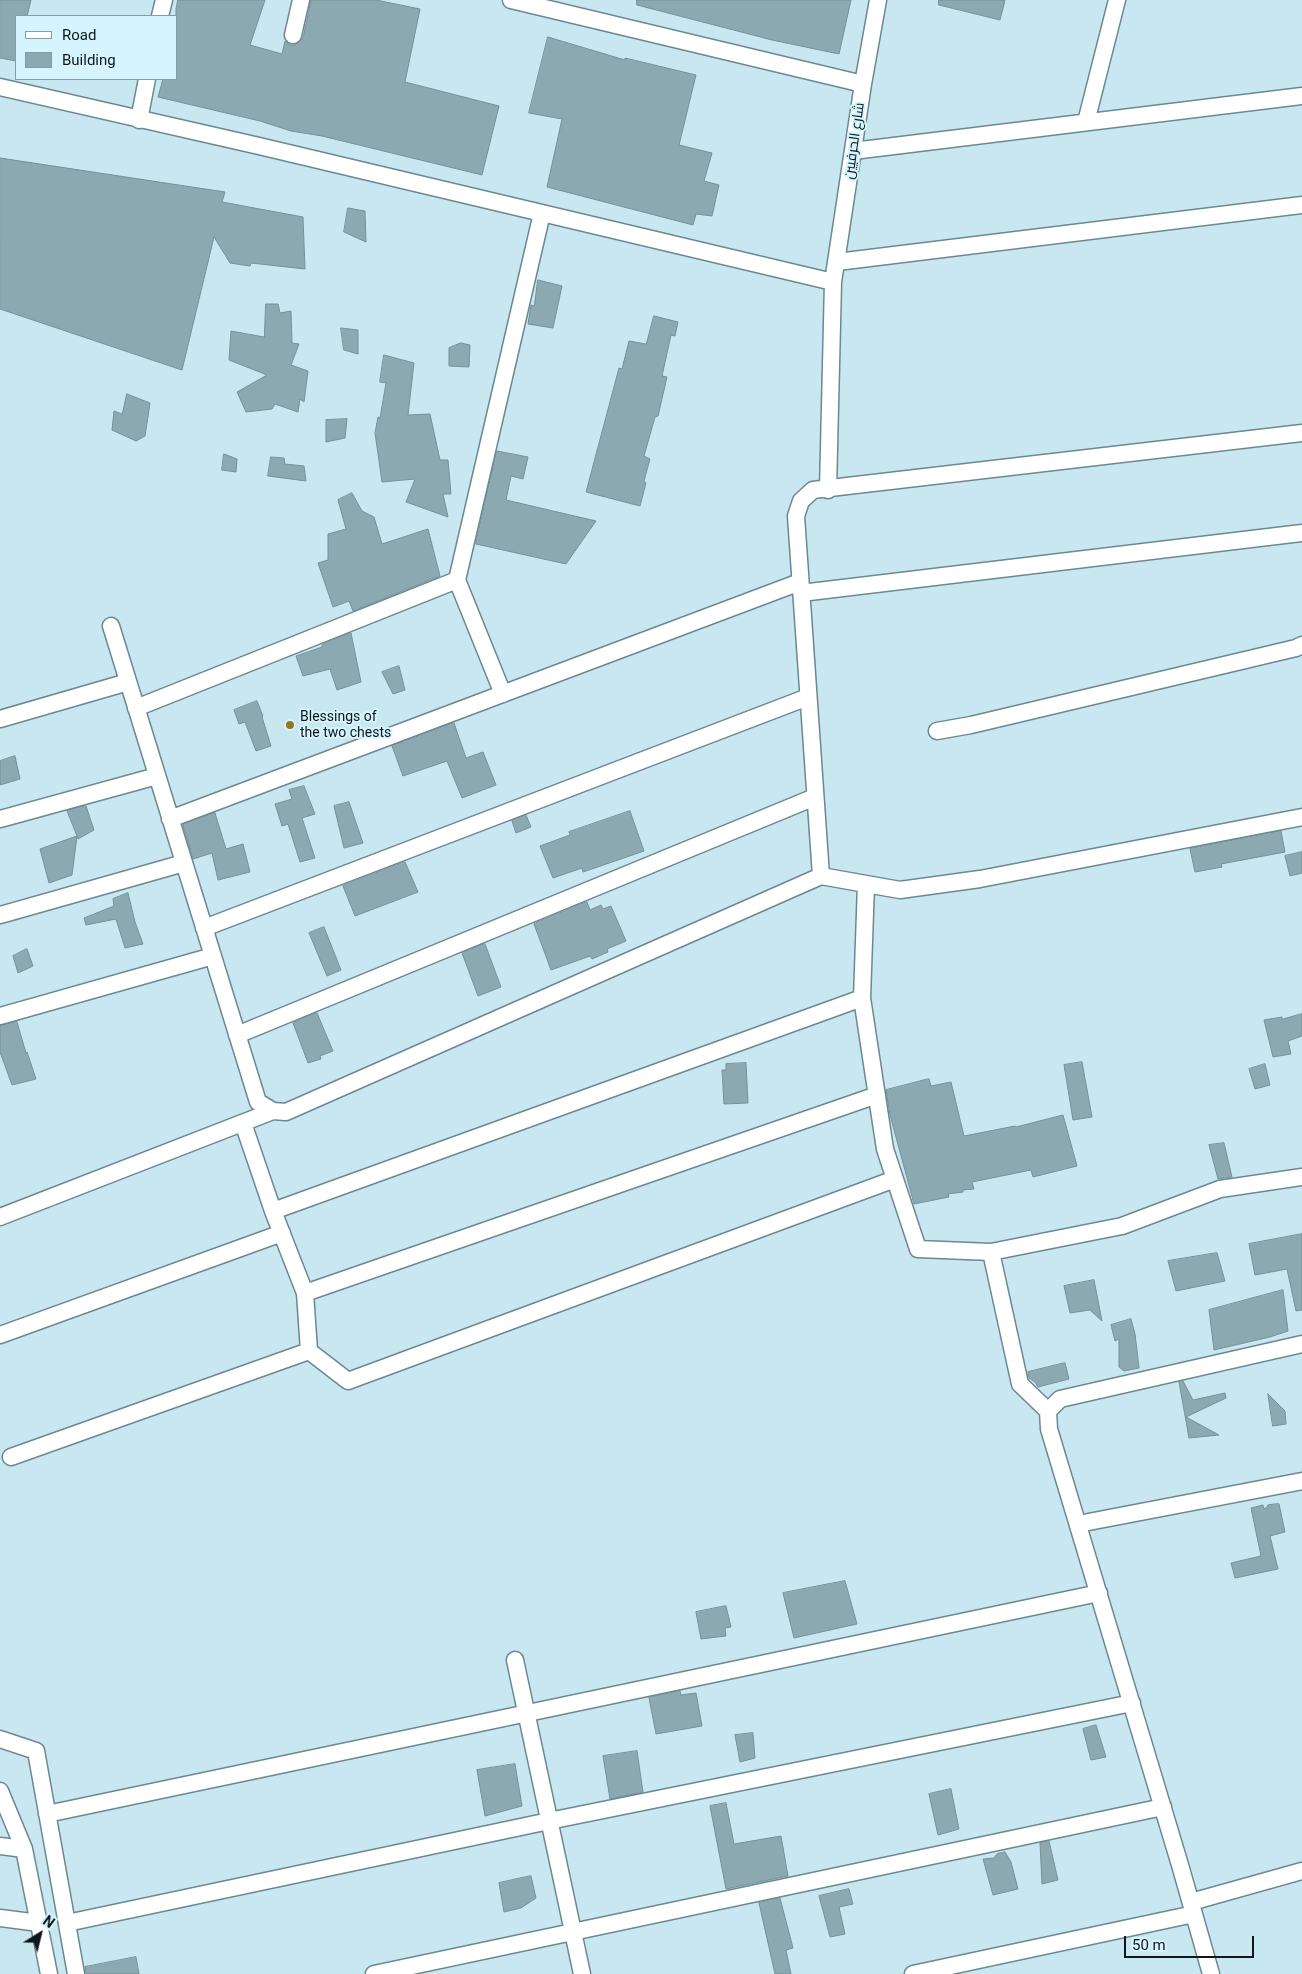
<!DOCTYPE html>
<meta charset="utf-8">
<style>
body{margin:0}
#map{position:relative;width:1302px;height:1974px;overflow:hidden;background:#c8e7f0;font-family:Roboto,sans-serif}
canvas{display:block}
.legend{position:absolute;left:15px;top:15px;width:162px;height:65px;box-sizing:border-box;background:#d5f4fd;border:1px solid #859ca3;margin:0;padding:6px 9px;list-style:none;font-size:15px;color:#0d181c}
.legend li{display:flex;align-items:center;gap:10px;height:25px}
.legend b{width:25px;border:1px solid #859ca3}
.north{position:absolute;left:15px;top:1909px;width:50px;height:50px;-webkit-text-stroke:4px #d5f4fd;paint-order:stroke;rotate:36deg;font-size:14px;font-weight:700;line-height:20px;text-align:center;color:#0d181c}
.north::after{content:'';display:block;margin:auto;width:18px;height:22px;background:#0d181c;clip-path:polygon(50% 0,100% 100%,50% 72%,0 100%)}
.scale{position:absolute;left:1124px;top:1936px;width:130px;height:22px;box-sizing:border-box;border:2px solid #0d181c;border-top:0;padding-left:6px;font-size:15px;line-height:18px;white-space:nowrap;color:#0d181c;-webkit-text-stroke:4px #d5f4fd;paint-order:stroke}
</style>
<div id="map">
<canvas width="1302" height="1974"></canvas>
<ul class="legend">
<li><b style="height:6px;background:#fff"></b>Road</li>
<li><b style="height:14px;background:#8ca9b2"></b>Building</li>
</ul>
<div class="north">N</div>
<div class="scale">50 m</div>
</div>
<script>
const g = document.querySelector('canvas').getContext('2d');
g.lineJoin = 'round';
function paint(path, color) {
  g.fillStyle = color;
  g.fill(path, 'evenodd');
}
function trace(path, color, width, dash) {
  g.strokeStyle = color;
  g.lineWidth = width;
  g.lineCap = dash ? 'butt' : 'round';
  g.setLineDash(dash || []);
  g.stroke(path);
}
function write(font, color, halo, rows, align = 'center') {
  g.font = font + ' Roboto,Cairo,sans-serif';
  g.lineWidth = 4;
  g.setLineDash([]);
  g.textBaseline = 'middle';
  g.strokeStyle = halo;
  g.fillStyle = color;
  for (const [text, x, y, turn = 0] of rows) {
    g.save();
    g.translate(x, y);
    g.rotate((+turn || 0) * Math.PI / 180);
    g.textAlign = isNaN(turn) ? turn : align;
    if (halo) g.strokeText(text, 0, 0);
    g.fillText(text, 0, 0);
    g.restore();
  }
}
const building = new Path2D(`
 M0,0H31L27,16H16V61L0,58Z
 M178,0H265L250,45L282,54L285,41L290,45H295L303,38L311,0H376L420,9L405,82L499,106L482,175L322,136L291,131L260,121L158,97L163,79H176V10Z
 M637,0H851L839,54L772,40L637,5Z
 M939,0H1005L1000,20L939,5Z
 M548,37L625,60V58L696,75L679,145L712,153L704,181L719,185L712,216L696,214L693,225L547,187L562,119L529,113Z
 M0,158L225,192L222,202L303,217L305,269L251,263L250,266L230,263L214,237L182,370L0,309Z
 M348,208L365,211L366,242L344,232Z
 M538,280L562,286L553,328L528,324L531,305L534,306Z
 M266,304H278L280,313L291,311L292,343L299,344L291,365L308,371L304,402L300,399L298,412L275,404L272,409L246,412L237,392L267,375L229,360L231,331L264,337Z
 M654,316L678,322L675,336L671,335L662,376L667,377L658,416L655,417L644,456L650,459L644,481L646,483L640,506L586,492L619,368L622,369L629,341L646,344Z
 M341,328L358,330V354L344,350Z
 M461,343L470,345L469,367L449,366V348Z
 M384,355L414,363L408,415L430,414L440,460H448L451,494H443L448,517L406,502L415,479L382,482L375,433L378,417L380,418L386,383L380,382Z
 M127,394L150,403L145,436L136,441L112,430L114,411L122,414Z
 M347,419L345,438L326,442V420Z
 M497,451L528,457L523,479L511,476L506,500L596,521L566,564L476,544Z
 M224,454L237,459L236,472L222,470Z
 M271,457L284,458L285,464L304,466L306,481L268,476Z
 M352,493L362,511L374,517L382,544L428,529L440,576L353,611L349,601L333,607L318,563L328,560V534L346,529L338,500Z
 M351,633L361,682L337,690L330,669L303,676L296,656L322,647V645Z
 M399,666L405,690L393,694L382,672Z
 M257,701L263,716L262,717L271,746L256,751L245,722L239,724L234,710Z
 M454,723L466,758L483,752L496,785L462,798L447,761L403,776L392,746Z
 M15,756L20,779L0,785V761Z
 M304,786L315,814L302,818L315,858L300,862L288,824L282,826L275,804L292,799L289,790Z
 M349,802L363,843L344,848L334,806Z
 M86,806L94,830L78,839L77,836L72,875L49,883L40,849L77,836L67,811Z
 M630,811L644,851L583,872L582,868L553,878L540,846L570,835L569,832Z
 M215,813L226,849L243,844L250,872L218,880L212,853L193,859L183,825Z
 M526,815L531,827L516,833L512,821Z
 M1281,831L1285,852L1221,864L1222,867L1195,872L1190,849Z
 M1302,852V873L1290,876L1285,856Z
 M405,862L418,892L355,916L343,886Z
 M128,893L135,922L143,944L125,948L116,919L86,925L84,918L114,906L113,899Z
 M587,902L590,910L601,905L603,909L611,906L626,941L607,949L608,952L592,959L590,956L551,970L534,924Z
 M324,927L341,970L327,976L309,933Z
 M485,944L501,987L478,996L462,953Z
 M27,949L33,966L18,973L13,956Z
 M317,1013L333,1051L320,1056L321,1059L308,1063L293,1023Z
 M1302,1014V1036L1288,1041L1291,1054L1273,1057L1264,1020L1282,1017V1019Z
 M17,1022L26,1053L27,1052L36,1079L12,1085L0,1052V1026Z
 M1082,1062L1092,1117L1073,1120L1064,1065Z
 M746,1063L748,1103L724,1104L722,1070H726V1064Z
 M1265,1064L1270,1085L1255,1089L1249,1069Z
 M929,1079L931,1086L951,1082L964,1136L1015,1126L1016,1127L1063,1115L1077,1166L1033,1177L1031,1170L972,1182L974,1189L963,1190V1192L948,1194L949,1197L914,1204L890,1115L886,1090Z
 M1224,1143L1232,1177L1218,1179L1209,1145Z
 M1302,1234V1310L1296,1311L1287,1269L1255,1275L1249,1244Z
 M1217,1253L1225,1281L1176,1291L1168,1261Z
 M1094,1280L1102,1321L1090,1310L1070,1313L1064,1286Z
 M1283,1290L1288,1331L1270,1337L1214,1350L1209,1310Z
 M1131,1319L1135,1334L1139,1368L1124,1371L1119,1367V1339L1115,1341L1111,1325Z
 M1065,1363L1069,1379L1038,1387L1035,1382L1029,1378L1028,1372Z
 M1183,1381L1193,1400L1225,1393L1226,1398L1186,1417L1219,1435L1189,1438L1179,1382Z
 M1268,1394L1285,1411L1286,1424L1273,1426Z
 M1279,1504L1285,1532L1270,1536L1278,1569L1235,1578L1231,1563L1261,1556L1251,1508L1263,1505L1264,1509L1266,1508L1268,1505Z
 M845,1581L857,1624L794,1638L783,1593Z
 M726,1606L731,1627L725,1628L726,1636L701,1639L696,1612Z
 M680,1691L681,1695L696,1693L702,1726L656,1734L649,1698Z
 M1096,1725L1106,1757L1091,1760L1083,1729Z
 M753,1733L755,1758L740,1762L735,1735Z
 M637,1751L643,1792L610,1799L603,1756Z
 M515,1764L522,1806L485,1816L477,1770Z
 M951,1789L959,1829L938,1835L929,1794Z
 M726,1803L734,1844L781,1836L788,1876L726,1889L710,1806Z
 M1049,1841L1058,1880L1042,1884L1040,1843Z
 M1005,1852L1011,1862L1018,1889L993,1895L983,1859L994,1858L997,1854Z
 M531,1876L536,1898L521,1908L504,1912L499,1883Z
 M849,1889L853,1904L839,1907L845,1934L830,1937L819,1896Z
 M780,1898L793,1948L786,1950L791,1974H775L759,1903Z
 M136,1957L139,1974H86L85,1967Z`);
const minor = new Path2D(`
 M511,0L863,84
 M160,16L164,0
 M293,35L301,0
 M0,87L259,146L833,282
 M139,120L147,79
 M1086,122L1117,0
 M853,151L1302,96
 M837,262L1302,205
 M828,490L833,282L863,84L878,0
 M801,593L1302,533
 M111,626L258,1102L273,1111
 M503,694L457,580L542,213
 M136,708L457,580
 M0,719L128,682
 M937,731L971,725L1296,648L1302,645
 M0,819L157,776
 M170,819L800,582
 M821,876L796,516L801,501L813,490L1302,433
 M866,884L862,998L885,1149L918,1249L991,1252L1122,1226L1220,1189L1302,1177
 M0,915L184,863
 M204,928L808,697
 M0,1016L213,956
 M237,1035L815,797
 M243,1123L273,1211L305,1293L309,1351L348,1381L895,1179
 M273,1211L862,998
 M0,1217L273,1111L286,1112L821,876L900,890L980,879L1302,817
 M991,1252L1020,1384L1048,1411
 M305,1293L877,1095
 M0,1335L282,1233
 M11,1457L309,1351
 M1078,1524L1302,1481
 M515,1660L582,1974
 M0,1739L36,1751L76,1974
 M0,1791L24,1849L49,1974
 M47,1814L1099,1593
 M0,1846L24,1849
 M1191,1902L1302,1871
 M0,1918L39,1923
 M67,1923L549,1821L1132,1703
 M374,1974L1163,1807
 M913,1974L1194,1914
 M1211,1974L1180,1865L1049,1429L1048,1411L1060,1399L1302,1344`);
const markers = [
 [290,725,5,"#91781e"]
];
const streetNames = [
 ["شارع الحرفيين",855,141,-82]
];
const poiNames = [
 ["Blessings of",300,717],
 ["the two chests",300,733]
];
paint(building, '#8ca9b2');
trace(building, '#75919a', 1);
trace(minor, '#6c8891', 19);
trace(minor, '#fff', 16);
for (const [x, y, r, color] of markers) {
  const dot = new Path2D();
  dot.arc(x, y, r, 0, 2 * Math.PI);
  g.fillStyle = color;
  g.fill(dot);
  trace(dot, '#d5f4fd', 2);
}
write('14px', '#0d181c', '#d5f4fd', streetNames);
write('14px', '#0d181c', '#d5f4fd', poiNames, 'left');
</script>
